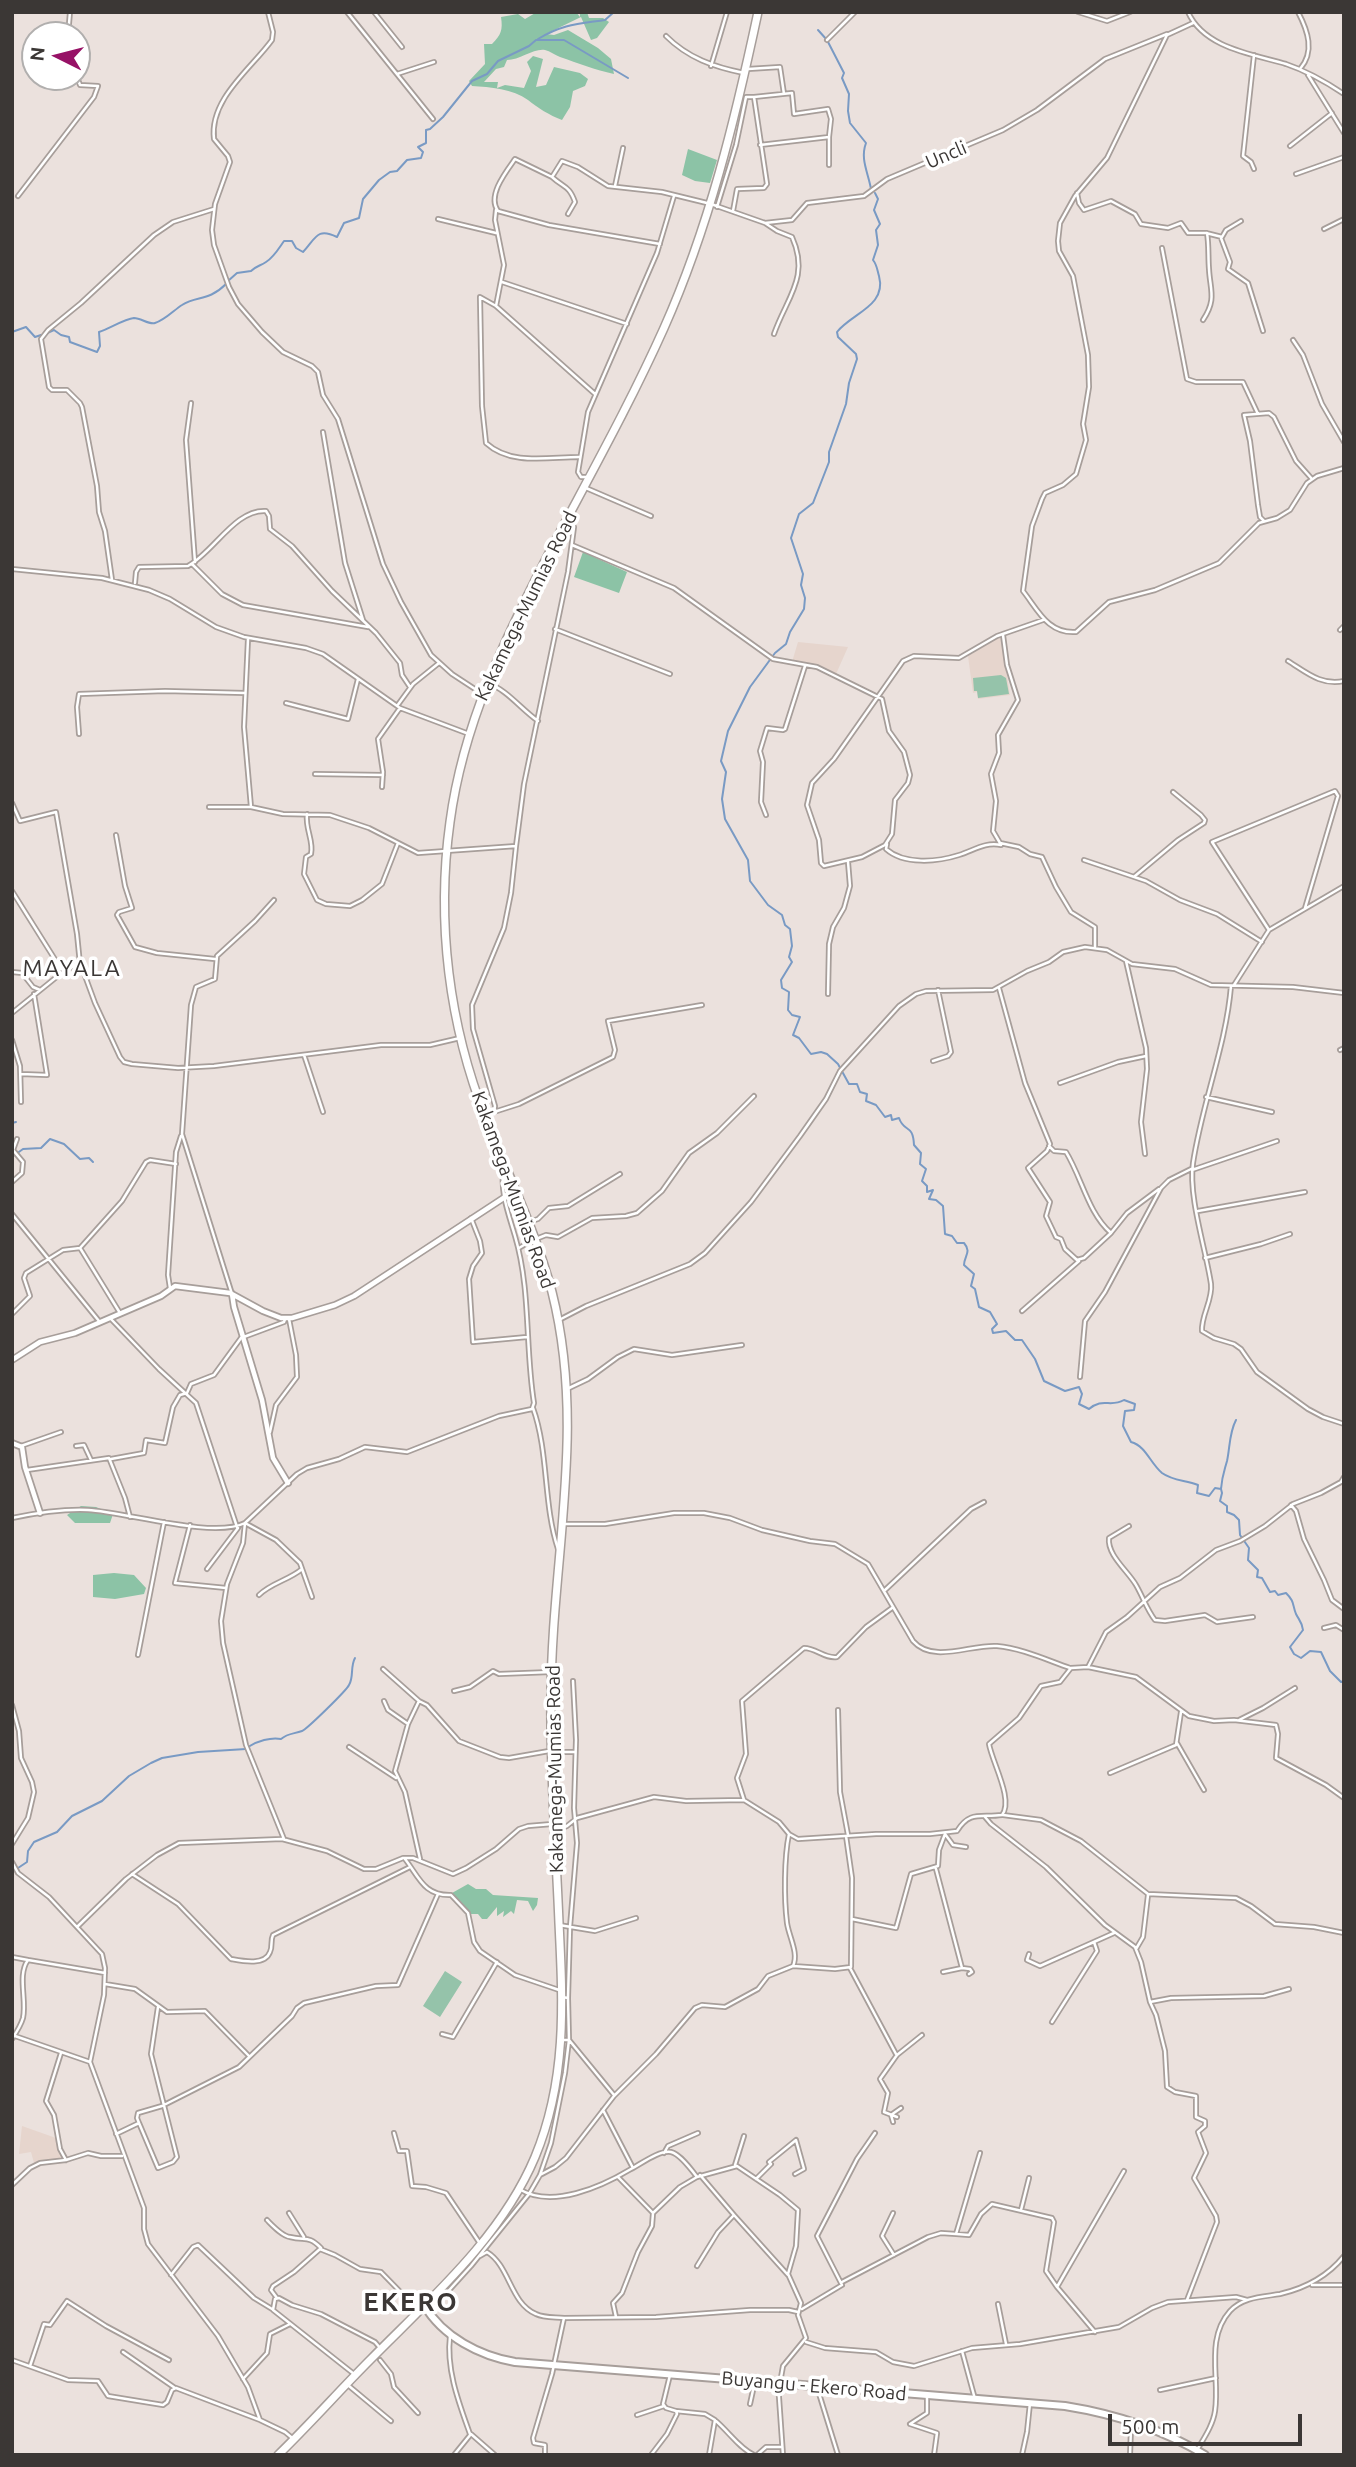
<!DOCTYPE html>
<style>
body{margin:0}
#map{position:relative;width:1356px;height:2467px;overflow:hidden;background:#ebe1dd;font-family:Ubuntu,sans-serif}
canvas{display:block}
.frame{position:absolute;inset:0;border:14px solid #3b3735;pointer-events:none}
.north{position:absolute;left:21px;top:21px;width:70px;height:70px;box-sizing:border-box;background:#fff;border:2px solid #b1afae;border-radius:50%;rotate:276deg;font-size:19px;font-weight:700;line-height:28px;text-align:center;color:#3b3735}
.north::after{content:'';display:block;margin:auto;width:24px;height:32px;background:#971166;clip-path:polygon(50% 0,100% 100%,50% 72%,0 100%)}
.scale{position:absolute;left:1108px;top:2414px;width:194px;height:32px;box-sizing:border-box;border:4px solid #3b3735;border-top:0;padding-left:9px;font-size:21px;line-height:24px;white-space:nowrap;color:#3b3735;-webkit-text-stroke:5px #fff;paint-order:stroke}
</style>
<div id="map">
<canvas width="1356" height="2467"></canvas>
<div class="frame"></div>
<div class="north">N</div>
<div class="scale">500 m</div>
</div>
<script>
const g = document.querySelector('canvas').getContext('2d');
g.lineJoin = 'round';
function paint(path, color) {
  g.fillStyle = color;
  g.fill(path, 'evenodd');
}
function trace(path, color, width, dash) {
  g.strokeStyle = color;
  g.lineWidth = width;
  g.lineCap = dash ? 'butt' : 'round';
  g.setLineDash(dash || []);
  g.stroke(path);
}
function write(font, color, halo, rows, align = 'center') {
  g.font = font + ' Ubuntu,sans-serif';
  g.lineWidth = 7;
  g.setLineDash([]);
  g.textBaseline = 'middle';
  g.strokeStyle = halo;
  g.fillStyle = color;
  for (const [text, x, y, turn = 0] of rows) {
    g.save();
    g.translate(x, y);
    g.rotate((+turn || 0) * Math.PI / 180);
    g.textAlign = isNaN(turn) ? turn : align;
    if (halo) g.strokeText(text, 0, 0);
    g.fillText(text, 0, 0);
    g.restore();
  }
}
const built = new Path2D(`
 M1001,636L1010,695L978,699L977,692L973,693L968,656Z
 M798,642L848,647L836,674L816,665L792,662Z
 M22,2126L56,2138L62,2158L34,2163L31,2152L19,2154Z`);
const green = new Path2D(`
 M1001,675L1006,678L1009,694L978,698L977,691H974L973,678Z
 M445,1971L462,1982L440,2017L423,2006Z`);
const forest = new Path2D(`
 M537,12H576L580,17V12H587L589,18H603L609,22L597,38L591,40L581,17L546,34L554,35L568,30L598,48L611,59L614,74C595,70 578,63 560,57C555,55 550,51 545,50C534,48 520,60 507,60L504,67L496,69L484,82H498L497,88L505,85L524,88L531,71L527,62L533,56L543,59L536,87L546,85L554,67L580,73L588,79L585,86L573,91L570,107L562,120C549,115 538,108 528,100C513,89 490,87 472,86L469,81L485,64L484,44H492C501,35 503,30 501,17L518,14L525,19Z
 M688,149L717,160L710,183L695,181L682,175Z
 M583,552L627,572L619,593L574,577Z
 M81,1506L96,1507L113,1514L110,1523H75L67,1515Z
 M114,1573L134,1575L146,1588L144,1594L115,1599L93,1597V1575Z
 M468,1884L476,1889H486L493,1895L538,1898L537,1905L533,1911L528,1901L517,1900L514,1914L511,1911L503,1917L504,1911L497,1916V1907L487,1919H482L478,1914H469L452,1893Z`);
const stream = new Path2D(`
 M818,30L827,40L844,73L842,78L849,94L848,111L850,123L866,143C860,159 868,172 871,189
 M538,39C563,24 578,24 605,20L614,12
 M875,193L878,199L874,210L880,224L876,230L878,245L873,260C877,265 877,269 879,276C887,306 852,313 837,332L838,337L856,354L857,359L849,383L846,404L829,452V462L813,503L799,514L791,538L803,574L801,585L805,598L804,609L790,632L786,644L775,653L750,687L728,731L721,761L726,772L722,799L725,819L748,860L750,881L768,905L782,915L785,925L790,929L792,946L789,957L792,962L781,980L782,988L789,992L788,1010L792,1015L800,1017L793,1035L799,1038L811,1054L821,1052L827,1054L838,1064L849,1084H857L860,1092L867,1094L866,1101L876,1105L885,1117L891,1115L892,1120L899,1118C904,1133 913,1123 914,1145L921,1153L920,1164L926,1169L922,1181L927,1186V1192L933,1190L929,1199L936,1200L943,1206L945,1234L952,1236L957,1243H964C972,1252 964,1256 964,1265L974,1274L971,1286L975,1289L979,1307L990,1312L997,1324L992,1329L993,1333L1006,1331L1015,1340H1022L1035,1359L1044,1381L1065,1391L1079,1387L1082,1394L1079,1404L1089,1409C1103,1397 1110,1408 1124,1400L1135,1404L1134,1410L1125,1411L1123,1426L1131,1442C1146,1446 1150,1463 1162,1473C1173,1481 1186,1480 1198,1485L1197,1493L1209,1496L1215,1488L1221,1489L1222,1493L1220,1501L1227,1506V1512L1234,1515L1239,1520L1240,1535L1249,1548L1248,1560L1258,1570L1257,1577L1262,1578L1270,1592L1275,1591L1278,1595L1286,1593C1295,1602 1292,1604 1296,1614C1299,1620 1302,1622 1303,1630L1290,1647L1294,1654L1301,1658L1310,1651L1321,1652L1330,1671L1341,1682L1344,1681
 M228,281L237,273L251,271C256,266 260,266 266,262C274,257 279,248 284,241H292L296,248L303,252C316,238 317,227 337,237L344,223L359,218L363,199L379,180L390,172L397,171L407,160L421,158L423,152L418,147L426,143V130L430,129L443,117L472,81L487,74L498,61L529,46L536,40H564L628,78
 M12,332L26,327L35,337L41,335
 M45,334L54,330L61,335L69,337L70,342L97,352L100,346L99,332C109,329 124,319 134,318C141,318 149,325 155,323C165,320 174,310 182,305C197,295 208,302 226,284
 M12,1123L16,1122
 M12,1157L23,1149L41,1148L50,1139L64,1144L80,1159L89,1158L93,1162
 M1221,1489C1222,1476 1224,1472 1227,1461C1230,1448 1229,1433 1236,1420
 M1344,1670V1672
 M1344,1698V1702
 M248,1747C257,1741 271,1737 281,1739C288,1733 294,1734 302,1731C307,1729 346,1691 349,1685C354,1677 350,1667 355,1658
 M12,1872L27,1862L28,1851L34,1842L57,1832L72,1816L102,1801L129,1776L151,1763L162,1758L198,1752L246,1749`);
const minor = new Path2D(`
 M268,12L273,32L272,40C252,68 209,99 214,139L228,156L230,162L215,204L212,230L214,245L229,287L238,304L262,332L283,352L312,366L318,372L323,395L338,419L383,564L401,602L431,655L452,674L481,693
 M347,12L433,119
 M374,12L402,47
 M1078,12L1107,21L1130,12
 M1188,12C1204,48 1252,54 1286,64C1307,71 1326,82 1344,94
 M1298,12C1308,31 1315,52 1300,69
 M1193,23L1167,35L1107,158L1075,196L1060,223L1058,241L1059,251L1073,276L1088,355L1089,387L1083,424L1086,440L1076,474L1063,485L1045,493L1042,499L1032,526L1023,591C1038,610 1048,634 1076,632L1109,602L1155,590L1219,563L1259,523L1277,518L1290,510L1307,483L1317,476L1344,468
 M68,35L70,12
 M666,36C688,58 714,67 744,73
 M827,40L855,12
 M711,66L727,12
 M748,69L780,67L784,94
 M397,74L434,62
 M1308,75L1344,133
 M760,145L829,137V165
 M1290,146L1332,113
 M1254,169L1251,162L1243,156L1254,55
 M1296,174L1344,157
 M552,177C564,188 569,185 575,202L568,214
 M615,186L623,148
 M1077,193L1079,203L1084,210L1111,201L1135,214L1141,224L1168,228L1181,223L1188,233H1206L1222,237L1226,230L1241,221
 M18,196L94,97L98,86L80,85L77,77
 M717,207L736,145L746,97H754
 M733,211L737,189L764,188L767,184L754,97L792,93L794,114L828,109L831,119L829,137
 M438,219L496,233
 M765,223L777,231L792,237C810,277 787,297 774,334
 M1324,229L1344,219
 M1221,238L1230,262L1228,269L1248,283L1263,331
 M660,244L549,225L498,211C487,196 505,173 515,159L552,177L562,161L578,167L608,186L662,192L711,204L765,223L792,220L807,203L864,196L887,179L1003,130L1037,110L1105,59L1167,34
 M1162,248L1187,379L1196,382H1243L1258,414
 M502,282L627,324
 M496,306L504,265L495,220L496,210
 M1203,320C1217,299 1210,290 1209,269C1208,257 1209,245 1207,233
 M1293,340L1303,355L1322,404L1344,442
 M191,403L186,440L195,562
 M323,432L345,563L363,620
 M579,457C549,457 511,466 486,443L482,406L480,297L496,306L595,394
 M588,477H581L578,472L588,412L657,253L674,196
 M586,488L651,516
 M1264,521L1260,517L1258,505L1250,441L1244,415L1269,413L1274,417L1296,461L1312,479
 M572,545L674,588L773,659L817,667L882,699L889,731L904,752L910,775L908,783L895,800L892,834L885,845L862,857L824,866L821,863L819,840L807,805L812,783L834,759L903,661L914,656L959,658L997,636L1043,620
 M192,564L222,594L243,605L368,627
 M12,569L102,578L149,590L170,599L216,627L244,637L306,648L323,654L400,708L469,734
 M112,580L105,531L99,512L97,486L82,407L80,403L67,390H52L49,387L41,339L48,330L81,303L154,235L173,222L214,209
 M135,583L136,572L139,567L188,566C214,552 235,509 266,511L269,516L270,529L292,546L332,591L376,633L400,663L402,675L410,687
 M555,629L670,674
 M1340,630L1344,626
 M1003,635L1007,665L1018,700L998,735L999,753L991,774L996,801L993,831L1000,843L1019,847L1030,854L1042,857L1056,887L1071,912L1095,927V947
 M248,639L244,727L251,807
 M1288,661C1306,672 1321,686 1344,681
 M488,683C507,690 521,709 538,721
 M286,703L348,719L358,679
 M397,706L413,684L439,663
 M79,734L77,707L79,694L165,691L245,693
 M315,774L383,775
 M382,787L383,772L378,739L400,708
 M12,803L20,821L56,812L77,934L80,964
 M209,807H251L283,814L330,815L369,828L418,853L516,846L524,784L568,572L574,527L570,520
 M307,814C305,829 314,841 311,854L306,857L304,874L317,900L326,904L350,906L362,900L382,884L398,843
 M766,815L761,802L763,762L760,751L767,728L783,730L785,729L805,666
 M116,835L125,886L132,908L119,912L117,915L135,947L157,953L215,959
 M887,844L886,849C904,865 937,862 959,855C975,850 984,842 1001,845
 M1084,860L1146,881L1180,900L1217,914L1262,942
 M1135,876L1178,840L1204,823L1205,820L1201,815L1173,792
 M12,891L61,969L65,971L77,964L81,965L95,1003L120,1057L124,1062L132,1064L178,1068L214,1066L381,1045H430L460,1038
 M1269,930L1344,886
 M1126,961L1146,1048L1147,1069L1141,1122L1145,1154
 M12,972L22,973L33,987L40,990
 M1234,985L1269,930L1212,842L1335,791L1338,796L1305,908
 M1231,986C1226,1046 1202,1103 1193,1163C1188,1196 1206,1250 1211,1284C1213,1300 1201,1315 1202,1331L1214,1338L1234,1344L1241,1349L1257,1372L1308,1409L1323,1417L1344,1424
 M999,988L1025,1083L1050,1144L1047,1151L1028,1168L1050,1202L1046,1216L1056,1237L1061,1239L1065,1249L1077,1260L1084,1258L1111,1233
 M828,994L829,944L833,927L844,908L850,886L848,862
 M12,1013L64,971
 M12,1040L20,1066L21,1102
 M1340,1050L1344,1048
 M304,1055L323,1112
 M933,1061L948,1056L951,1052L938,990
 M21,1074L47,1075L34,994
 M1060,1083L1118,1062L1146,1056
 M1206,1097L1272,1112
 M494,1112L519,1104L613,1057L615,1050L608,1021L702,1005
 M488,1114L494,1112L495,1106L473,1029L472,1005L504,928L511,893L516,846
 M1049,1146L1054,1151L1066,1152C1082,1178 1088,1213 1111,1233L1127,1213L1159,1189
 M1192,1170L1277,1141
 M12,1182L22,1173L23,1162L13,1150L17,1139
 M1198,1211L1305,1192
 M12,1214L99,1321
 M471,1218L480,1241L482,1253L473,1266L469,1279L473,1342L527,1337
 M529,1222L538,1219L549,1208L568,1206L620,1174
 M536,1239L546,1235L558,1237L592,1218L626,1216L637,1213L662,1191L689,1153L717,1133L754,1096
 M519,1248L534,1239
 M1205,1258L1261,1244L1290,1234
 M170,1288L168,1275L176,1152L181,1136
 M232,1294L182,1134L191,1005L196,987L215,979L217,956L255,921L274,900
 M1022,1311L1079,1261
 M120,1313L80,1248L122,1201L146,1162L150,1160L176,1164
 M12,1314L30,1296L24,1278L26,1273L63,1250L80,1248
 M110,1318L159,1369L196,1403L237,1527
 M559,1320L586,1306L690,1264L705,1253L751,1202L800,1136L826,1099L840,1071L850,1060L899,1006L916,994L926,991L993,990L1027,971L1049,962L1063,952L1085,947L1107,950L1132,964L1175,969L1211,985L1293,987L1344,993
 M1080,1377L1085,1321L1105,1292L1161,1188L1169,1180L1193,1168
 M567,1389L588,1379L618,1357L634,1349L672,1355L742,1345
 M533,1408C549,1453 543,1504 558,1549
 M270,1432L276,1405L297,1377L296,1355L289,1319
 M21,1446L61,1432
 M76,1446L84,1445L91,1460
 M111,1459L144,1453L146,1440L165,1443L173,1407L180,1395L187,1393L191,1384L214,1375L241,1338L284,1322L285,1319
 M27,1470L109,1458L125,1498L130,1517
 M1291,1505L1296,1511L1304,1539L1324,1580L1332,1600L1344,1609
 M12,1518C36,1513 64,1509 88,1510C126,1512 213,1539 245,1523L297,1474L307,1468L339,1459L365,1447L407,1452L499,1416L532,1409L534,1403C525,1348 531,1290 515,1236C509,1215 499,1190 504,1168
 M565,1524H605L674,1513H704L730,1518L762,1530L810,1541L835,1544L868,1564L913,1641C933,1664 971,1644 997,1646C1021,1648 1047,1660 1070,1668
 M190,1525L175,1583L226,1588
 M1129,1526L1109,1538C1107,1555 1128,1571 1136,1585C1143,1597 1147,1610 1155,1620L1165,1621L1205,1615L1217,1622L1253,1617
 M207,1569L238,1528
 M884,1591L971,1509L984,1502
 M259,1595C271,1583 289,1580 302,1569
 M1324,1628L1336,1625L1344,1630
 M138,1655L164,1522
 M1088,1667L1136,1677L1189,1716L1214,1721L1234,1720L1276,1725L1278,1734L1276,1758L1326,1785L1344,1798
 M383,1669L419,1701
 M454,1691L470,1687L493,1671L499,1674L551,1672
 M384,1701L388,1710L408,1724
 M12,1705L19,1731L21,1758L32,1782L34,1792L28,1818L12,1844
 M838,1710L840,1792L848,1835
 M1239,1720L1263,1708L1295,1688
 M1177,1743L1204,1790
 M349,1747L396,1778
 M554,1752H575
 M1110,1773L1176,1745L1181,1712
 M744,1800L737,1778L746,1754L742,1701L804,1648C816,1648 825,1659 837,1657L866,1627L892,1608
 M1003,1815L1041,1820L1081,1841L1148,1894L1236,1898L1251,1906L1275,1924L1314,1927L1344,1933
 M985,1817L991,1824L1046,1867L1105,1925L1135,1947L1141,1962L1150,2002L1171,1998L1264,1996L1289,1989
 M555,1831L567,1826L577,1818L654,1797L686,1801L744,1800L779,1822L789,1834L798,1839L876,1834H930L957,1831C970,1810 981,1818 1002,1815C1014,1800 992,1762 989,1744L1019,1718L1041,1686L1060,1682L1071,1668L1088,1667L1106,1632L1127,1617L1160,1587L1180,1578L1216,1550L1240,1541L1265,1526L1293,1504L1321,1493L1341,1482L1344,1477
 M945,1834L953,1845L966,1847
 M284,1839L246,1745L223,1643L221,1621L227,1584L243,1543L245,1523L276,1540L300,1563L312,1597
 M405,1859C419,1877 424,1896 451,1895L468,1913L474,1942L480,1951L515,1975L559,1990
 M420,1859L405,1792L395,1771L408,1724L419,1701L427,1705L459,1741L500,1757L509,1758L549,1751
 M12,1862L18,1873L49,1897L102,1954L105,1968L104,1995L90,2062L144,2208V2229L148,2244L218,2336L248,2387L260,2420L285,2432L291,2437
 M936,1869L962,1968L943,1972
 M132,1874L178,1904L231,1959C242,1961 265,1966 270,1952C273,1946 270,1941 273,1935L410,1867
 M852,1919L896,1928L911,1874L938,1866L939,1850L945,1834
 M559,1925L595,1931L636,1918
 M78,1926L126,1879L157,1855L179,1843L282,1839L327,1851L364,1869H376L403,1858H413L453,1874L466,1868L496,1849L519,1829L528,1826L552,1824
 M1136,1949L1143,1937L1148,1895
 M1029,1954L1027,1960L1040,1966L1114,1933
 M12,1957L28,1960
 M793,1966L835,1969L851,1967L852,1878L846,1836
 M850,1968L896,2054
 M962,1968L970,1969L972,1972L969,1974
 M105,1984L135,1989L167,2012L205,2011L249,2056
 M568,1998L570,1927L577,1843L574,1808L576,1740L573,1681
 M1150,2002L1156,2015L1165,2051L1167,2087L1175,2092L1196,2096V2117L1205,2121V2126L1198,2132L1206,2153L1194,2178L1216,2216L1217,2222L1187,2300
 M1052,2022L1097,1951L1094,1942
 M442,2034L453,2037L497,1962
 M15,2036L90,2062
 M12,2039C16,2033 21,2025 23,2018C27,2000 17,1975 28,1960L105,1973
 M562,2040H569L614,2095
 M61,2053L46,2101L54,2115L60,2149L66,2160
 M603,2110L633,2168
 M891,2115L901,2108
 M891,2115L893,2122
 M897,2117L884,2112L888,2093L880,2079L897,2055L922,2035
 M139,2123L158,2168L173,2162L177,2157L151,2054L158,2007
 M394,2133L399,2151H407L412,2186L426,2187L446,2193L479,2242
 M116,2134L139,2123L137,2118L138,2113L162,2106L239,2067L292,2016L297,2008L304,2003L376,1986L398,1985L438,1894
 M664,2153L668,2146L698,2133
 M735,2165L744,2136
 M540,2175L555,2167L566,2158L614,2096L656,2054L695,2008L702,2005L725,2007L758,1989L768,1976L793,1966C799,1953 789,1937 787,1923C784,1899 784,1858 789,1834
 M618,2177L653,2213
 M756,2179L771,2164L769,2162L796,2140L804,2169L795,2174
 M12,2185L30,2168L40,2163L66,2160L88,2153L101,2156H122
 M519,2189C552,2209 601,2187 631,2169C641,2164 659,2150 671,2152C680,2154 691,2169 697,2177L737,2166L780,2195L798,2210L796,2246L788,2274L801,2303L798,2315L806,2338L783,2366L780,2383
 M1021,2210L1029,2178
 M289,2213L304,2237
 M893,2213L882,2236L894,2255
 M734,2215L788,2275
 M267,2220C273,2226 282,2236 290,2237C306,2241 308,2235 321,2248
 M956,2234L969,2235L981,2214L992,2204L1052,2218L1054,2222L1046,2271L1057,2287
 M480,2256L487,2252C510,2266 510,2303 536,2314C544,2318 555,2317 564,2318L552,2374L533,2438L534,2443L545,2445V2455
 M697,2266L718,2232L734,2215L700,2175
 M171,2275L193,2247L198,2245L254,2298L272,2309
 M842,2282L928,2237L941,2233L956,2234L980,2153
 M1312,2285H1344
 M436,2297L442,2298L471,2266L529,2194L540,2175L551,2143L565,2073L569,2040L568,1998L562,1997
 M277,2298L271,2290L273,2286L294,2272L320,2249L335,2255L360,2269L381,2272L419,2311
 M998,2304L1006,2344
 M802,2309L842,2285L817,2236L857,2159L875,2133
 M616,2317L613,2303L622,2293L638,2252L652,2226L653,2213L680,2187L697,2177
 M564,2318L656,2317L750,2310H789L798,2312
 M1095,2332L1057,2287L1124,2171
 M450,2336C446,2370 459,2403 470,2434
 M806,2342L825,2348L876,2352L893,2362L914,2366L972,2348L1020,2344L1119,2327L1152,2308L1168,2302L1236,2297L1247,2300
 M962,2351L975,2399
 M123,2352L175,2388
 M12,2360L68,2380L98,2381L108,2396L163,2405L167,2402L172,2390L176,2388L260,2420
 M380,2360L391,2374L394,2387L418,2413
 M30,2366L44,2324L50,2325L67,2301L106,2326L169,2360
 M354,2374L273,2310L275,2299L279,2298L292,2305L321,2314L375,2342L381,2349
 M243,2379L267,2353L270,2334L290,2324
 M778,2383L783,2455
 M349,2386L391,2421
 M817,2387L838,2455
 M1160,2390L1216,2378
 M927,2396V2413L910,2424L937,2433L934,2455
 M750,2404L755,2381
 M676,2411L705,2414L715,2420L709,2455
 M637,2415L664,2406
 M716,2421C729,2432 739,2448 754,2455
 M1197,2450C1204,2438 1213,2425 1215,2411C1220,2378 1205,2339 1230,2311C1243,2297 1262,2297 1280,2294C1306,2288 1327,2277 1344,2256
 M454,2455L471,2434L495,2455
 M651,2455L667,2434L677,2414L676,2411L666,2408L663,2404L670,2375
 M757,2455L766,2447H782
 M1022,2455L1027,2432L1030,2403
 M1130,2455L1131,2429L1134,2425`);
const tertiary = new Path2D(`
 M232,1294L234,1307L262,1400L273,1458L288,1483
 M12,1360L40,1342L75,1333L161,1296L175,1286L230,1293L263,1311L281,1318H292L335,1305L354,1296L505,1197
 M12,1443L22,1447L25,1467L40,1513`);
const primary = new Path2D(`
 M424,2305C443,2337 480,2356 515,2362L1065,2406C1115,2414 1162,2429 1205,2455`);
const trunk = new Path2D(`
 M278,2455C310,2424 339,2391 370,2360C430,2299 501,2238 535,2157C567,2080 563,2004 559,1923C556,1848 550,1773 551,1699C551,1559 587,1431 552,1292C536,1232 509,1177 486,1119C449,1025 436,922 450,822C463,724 505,638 550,551C589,477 630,404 664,328C709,227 735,120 758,12`);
const streetNames = [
 ["Uncli",946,155,-23],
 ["Kakamega-Mumias Road",526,606,-64],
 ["Kakamega-Mumias Road",513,1190,70],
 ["Kakamega-Mumias Road",555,1769,-91],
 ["Buyangu - Ekero Road",814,2386,5]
];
const quarterNames = [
 ["MAYALA",72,968]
];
const districtNames = [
 ["EKERO",411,2302]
];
paint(built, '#e6d5cd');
paint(green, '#95c3aa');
paint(forest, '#8cc3a6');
trace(stream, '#799ac4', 2);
trace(minor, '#a79e9a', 6);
trace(tertiary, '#a79e9a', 8);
trace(primary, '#a79e9a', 10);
trace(trunk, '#a79e9a', 10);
trace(minor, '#fff', 2.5);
trace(tertiary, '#fff', 4.5);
trace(primary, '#fff', 6);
trace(trunk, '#fff', 7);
write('19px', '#3b3735', '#fff', streetNames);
g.letterSpacing = '2px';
write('23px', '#3b3735', '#fff', quarterNames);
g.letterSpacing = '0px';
g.letterSpacing = '2px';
write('bold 26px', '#3b3735', '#fff', districtNames);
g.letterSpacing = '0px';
</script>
